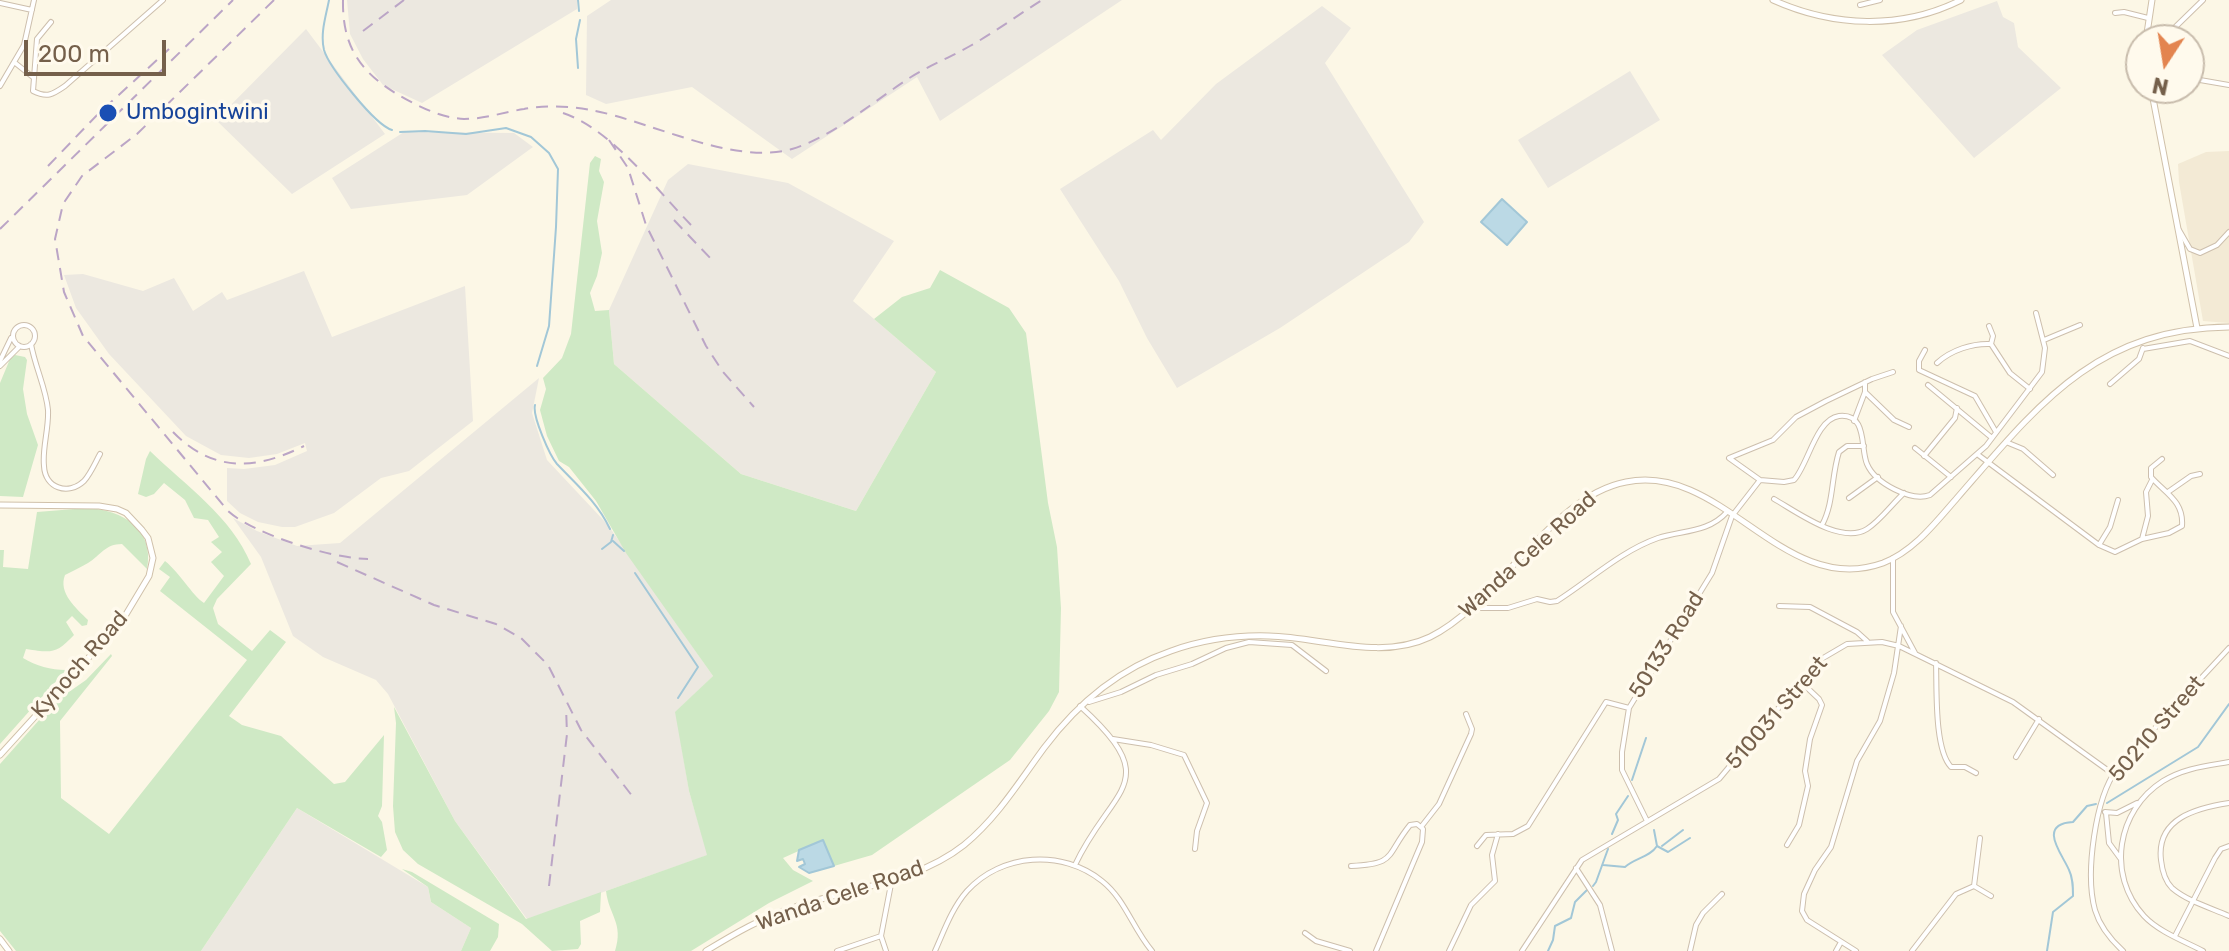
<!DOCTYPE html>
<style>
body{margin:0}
#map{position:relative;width:2229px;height:951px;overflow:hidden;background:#fcf7e6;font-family:Rubik,sans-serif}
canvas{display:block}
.north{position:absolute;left:2125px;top:24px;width:80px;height:80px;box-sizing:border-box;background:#fffaed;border:2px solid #c8bcac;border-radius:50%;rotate:192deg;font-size:22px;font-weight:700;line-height:32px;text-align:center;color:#75604b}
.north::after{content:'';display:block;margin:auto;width:28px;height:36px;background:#e3844f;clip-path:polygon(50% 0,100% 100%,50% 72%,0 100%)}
.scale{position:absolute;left:24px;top:40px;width:142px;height:36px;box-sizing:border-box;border:4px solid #75604b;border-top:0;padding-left:10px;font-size:24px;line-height:28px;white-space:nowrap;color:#75604b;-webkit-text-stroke:6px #fffaed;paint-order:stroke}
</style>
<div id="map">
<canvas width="2229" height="951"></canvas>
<div class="north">N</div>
<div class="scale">200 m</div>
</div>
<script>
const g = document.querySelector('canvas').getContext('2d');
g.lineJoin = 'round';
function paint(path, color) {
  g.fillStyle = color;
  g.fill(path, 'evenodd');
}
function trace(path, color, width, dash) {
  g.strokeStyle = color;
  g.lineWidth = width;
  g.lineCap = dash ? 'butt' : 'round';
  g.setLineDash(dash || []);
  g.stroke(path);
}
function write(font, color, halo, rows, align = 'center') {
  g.font = font + ' Rubik,sans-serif';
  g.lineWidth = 7;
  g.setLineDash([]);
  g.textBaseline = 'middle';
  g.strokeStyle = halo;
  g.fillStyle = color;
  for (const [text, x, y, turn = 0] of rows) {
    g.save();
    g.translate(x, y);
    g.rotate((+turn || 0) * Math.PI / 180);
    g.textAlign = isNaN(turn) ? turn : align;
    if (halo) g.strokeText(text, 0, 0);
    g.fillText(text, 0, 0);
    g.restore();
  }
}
const residential = new Path2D(`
 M2229,151V323L2203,321L2179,182L2178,164L2206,152Z`);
const industrial = new Path2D(`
 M347,0H577V9L422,103L383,85L363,59L350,34Z
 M611,0H1122L940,121L917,77L792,159L692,87L606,104L586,95L587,16Z
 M1997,1L2003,17L2014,23L2018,47L2061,88L1974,158L1882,55L1917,30Z
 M1322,6L1351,28L1325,63L1424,222L1409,242L1280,328L1177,388L1147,338L1119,281L1060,189L1153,130L1161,140L1216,84Z
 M306,29L385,134L292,194L216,120Z
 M1630,71L1660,120L1548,188L1518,140Z
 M404,132L514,133L533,147L467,195L351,209L332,178Z
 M688,164L788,183L894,241L853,301L936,372L856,511L741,474L614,364L609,310L668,180Z
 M304,271L332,337L465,286L473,421L409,471L381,478L334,513L295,527H282L258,522L240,513L227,501V468L244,469L275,465L307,451L305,443L277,454L249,458L221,455L186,436L109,354L76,308L64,275L83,274L143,291L174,278L193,311L222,292L227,300Z
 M539,378L532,413L547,460L608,525L713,676L676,712L689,791L708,855L527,919L455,821L388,694L376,680L323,657L293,636L261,557L233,518L257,531L297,546L340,543Z
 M297,808L428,887L431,902L471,928L461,951H201Z`);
const green = new Path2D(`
 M595,156L601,159L599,171L604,182L597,221L602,253L597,276L590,293L595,311L609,310L614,364L741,474L856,511L936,372L874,319L902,297L930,288L940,270L1009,308L1026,333L1048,503L1057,547L1061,608L1059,692L1049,711L1010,760L872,855L834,866L823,840L783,858L793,870L813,881L769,903L691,951H615C624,923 609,916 606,891L707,855L689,791L675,712L713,676L626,553L596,501L569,467L559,461L547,436L540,410L546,389L543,378L562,358L571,334L590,163Z
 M15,355L25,357L27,360L23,389L27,414L38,445L23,497L0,496V383L10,359Z
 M150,451C186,486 231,516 251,564L217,599L213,608L218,624L252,651L270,630L286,642L229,716L242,725L281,736L334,784L345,782L384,735L382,806L378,816L382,822L387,850L381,857L297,808L201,951H16L0,931V764L56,701L86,680L111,654L112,656L60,721L61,798L109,834L247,660L160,591L170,577L159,569L165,561C180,573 192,595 204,603L224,576L211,562L222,552L211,542L219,537L208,520L194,518L185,500L164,483L154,494L146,497L138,494L146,459Z
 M87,508C123,510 155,529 147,569L122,544C105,544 101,555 88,563C81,567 73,571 65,575C58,593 76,608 88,620L87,625L82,626L72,616L66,622L74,635C56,654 52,653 26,649L23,658C36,666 51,670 66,670L0,744V550H4L3,567L28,569L37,512Z
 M394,707L455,821L526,919L601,892L600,912L580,921L581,944L578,949L552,951L522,924L418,864L403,850L395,832L393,806L396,723Z
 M402,869L412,872L499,924L498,937L490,951H461L471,928L431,902L428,887Z`);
const water = new Path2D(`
 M1502,199L1527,222L1507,245L1481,222Z
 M823,840L834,866L809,873L799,867L805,864L803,859L797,861L799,850Z`);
const stream = new Path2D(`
 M329,0C326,16 320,33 324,50C329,67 375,125 392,130
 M578,0L579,11
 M578,68L576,39L580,20
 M400,132L425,131L466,134L506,128L531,137L549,153L558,169L556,227L549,326L537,366
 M535,405C532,416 550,456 557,464C577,485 598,503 610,529
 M613,541L624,551
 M602,549L611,542L613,535
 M635,573L698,667L678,698
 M1632,780L1646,738
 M2107,803L2198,747L2229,704
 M1612,834L1618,820L1616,814L1628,796
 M1657,846L1668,852L1690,838
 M1662,846L1683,830
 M1603,865L1625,867C1635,858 1650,857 1657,846L1654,830
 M1593,886L1596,882L1608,849
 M1548,951L1553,940L1555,926L1571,918L1575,902L1587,890
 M2047,951L2053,912L2073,896C2073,887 2073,878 2069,870C2063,855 2036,824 2073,822L2087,806L2096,804`);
const street = new Path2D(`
 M0,3L32,10
 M1860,5L1880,0
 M2115,13L2124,12L2148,18
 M51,22L37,39L33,91C47,98 52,95 65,86L163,0
 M2162,40L2203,0
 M14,62L34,78
 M2189,73L2200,80L2229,85
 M0,86L24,45L34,0
 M2179,230L2190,249L2200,253L2217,245L2229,232
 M13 336a11 11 0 1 1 22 0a11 11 0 1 1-22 0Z
 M1989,326L1993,336L1991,344
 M2044,340L2080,325
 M31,344C35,367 46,388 48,410C49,429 42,448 44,466C45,488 68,496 84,481C91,473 95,463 100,454
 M2143,349L2190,341L2229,356
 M1925,350L1919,361V370L1975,396L1996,432
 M0,361L11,338
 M1937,363C1951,350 1973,343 1991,344L2010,373L2030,389
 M0,366L20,346
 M2110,384L2139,359L2143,348
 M1928,385L1992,438
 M1865,392L1894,420L1909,427
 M1854,421L1865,392V382
 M2006,442L2023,449L2053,475
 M1915,448L1951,477
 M1977,454L2099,545L2115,552L2142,539L2169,533L2182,526C2184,501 2165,493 2151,477V468L2162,459
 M1924,456L1955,418L1957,408
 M1760,480L1729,458L1773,440L1796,417L1826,401L1872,379L1893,372
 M2168,492L2191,476L2200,474
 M1849,498L1878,477
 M1774,499C1797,512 1841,545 1867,529C1880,521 1892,504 1904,493
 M1822,525C1834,503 1831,477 1839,452L1847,446H1864
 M2142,539L2148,516L2146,492L2152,480
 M2099,545L2110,527L2118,500
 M1893,558V612L1915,653
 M1779,606L1810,607L1857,632L1867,641
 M1469,608H1508L1537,599L1550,602L1557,601C1590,580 1621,551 1658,538C1683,530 1708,533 1727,512
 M1936,663C1937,688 1934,749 1951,767H1965L1976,773
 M1089,702L1121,692L1156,675L1192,664L1226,648L1249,642L1292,645L1326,671
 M1113,739L1151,745L1184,755L1207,803L1197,831L1195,849
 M2016,757L2039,719
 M2229,803C2197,808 2156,818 2161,860C2162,869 2165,881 2172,888C2187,901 2211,908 2229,916
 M2105,812L2117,813L2137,803
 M2106,813L2109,843L2120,858
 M1647,821L1622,770V752L1629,708L1712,573L1732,516L1760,480L1784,482L1794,480C1808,465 1816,419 1839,416C1868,413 1860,448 1867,464C1875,483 1911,502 1930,495L1986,446L2042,372L2045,348L2036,313
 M1421,827L1439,804L1471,734L1472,729L1466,714
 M1787,845L1799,825L1808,786L1805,771L1810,739L1822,705L1819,699L1800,681
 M1477,846L1486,835L1513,834L1528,826L1606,702L1629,708
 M1075,865C1112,786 1166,784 1080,706
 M1351,866C1397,864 1385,856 1410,825L1417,824L1423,829L1422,842L1376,951
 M1576,868L1600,905L1612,951
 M1974,886L1991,896
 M1305,933L1316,941L1350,951
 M2175,936L2215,858L2221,849L2229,846
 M837,951L881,936
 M886,951L881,936L892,879
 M935,951C944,931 952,908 967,891C1002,853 1062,849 1102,881C1125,899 1133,929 1152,951
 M1449,951L1471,905L1495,881L1492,855L1498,834
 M1522,951L1582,860L1719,779L1818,661L1847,644L1882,642L1899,646L2013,702L2113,774
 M1690,951L1696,925L1703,913L1722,894
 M1836,951L1841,942
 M1856,951L1807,920L1802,911L1804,894L1815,870L1831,847L1857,761L1880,721L1894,673L1901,626
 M1912,951L1956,894L1974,886L1980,838
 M2123,951C2110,939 2100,927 2095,910C2085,874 2095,798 2117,769L2229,648
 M2203,951C2184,941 2159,932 2144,916C2106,875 2117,810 2163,781C2184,768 2206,766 2229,762`);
const secondary = new Path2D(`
 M1773,0C1833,27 1901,30 1961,0
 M2146,40L2152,0
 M2151,88L2197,328
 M0,505L99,506L117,509L126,513L142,530L148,538L153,558L149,576L122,621L0,755
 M0,939L9,951
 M706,951C734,934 763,917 795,907C850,888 916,883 964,845C997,818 1019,782 1044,748C1077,704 1118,669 1171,651C1202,640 1236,635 1269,636C1321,637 1380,661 1430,637C1498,604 1551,496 1626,482C1723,462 1783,599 1883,563C1914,551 1936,522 1957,498C2037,406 2096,328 2229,327`);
const rail = new Path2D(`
 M274,0L137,134L82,176L63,204L55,239L64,292L83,336L228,511C253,534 333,559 368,559
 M343,0C342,54 367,79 413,103C429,111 445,118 464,119C484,119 505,112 524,109C546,105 569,106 591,110C650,121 734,166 792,149C833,137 875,100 911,77C930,65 951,57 970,46C995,32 1018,15 1042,0
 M363,31L404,0
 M563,113C611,129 656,189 691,225
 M609,140L628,168L646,225L706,346L723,372L754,407
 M48,166L99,113L169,49
 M674,220L713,261
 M0,229L233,0
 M173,432C213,473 256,470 304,446
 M337,562L434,605L496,624L521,638L548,665L581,730L633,797
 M549,886L567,734L566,707`);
const markers = [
 [108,113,10,"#1a4fb4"]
];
const transitNames = [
 ["Umbogintwini",126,113]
];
const streetNames = [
 ["Wanda Cele Road",1528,555,-42],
 ["50133 Road",1667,645,-58],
 ["Kynoch Road",80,665,-49],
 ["510031 Street",1777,713,-49],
 ["50210 Street",2157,729,-49],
 ["Wanda Cele Road",840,896,-19]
];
paint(residential, '#f3ead5');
paint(industrial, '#ece8e0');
paint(green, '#cfe9c5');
paint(water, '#bbd9e5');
trace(water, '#a2c7d7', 2);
trace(stream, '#a2c7d7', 2);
trace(street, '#cdbfad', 6);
trace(secondary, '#d0c1aa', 7);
trace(street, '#fff', 4);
trace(secondary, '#fff', 5);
trace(rail, '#bba5c6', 2, [12, 8]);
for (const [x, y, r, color] of markers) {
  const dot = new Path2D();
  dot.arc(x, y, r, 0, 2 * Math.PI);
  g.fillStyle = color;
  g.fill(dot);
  trace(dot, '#fffaed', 3);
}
write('22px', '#164399', '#fffaed', transitNames, 'left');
write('22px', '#75604b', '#fffaed', streetNames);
</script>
